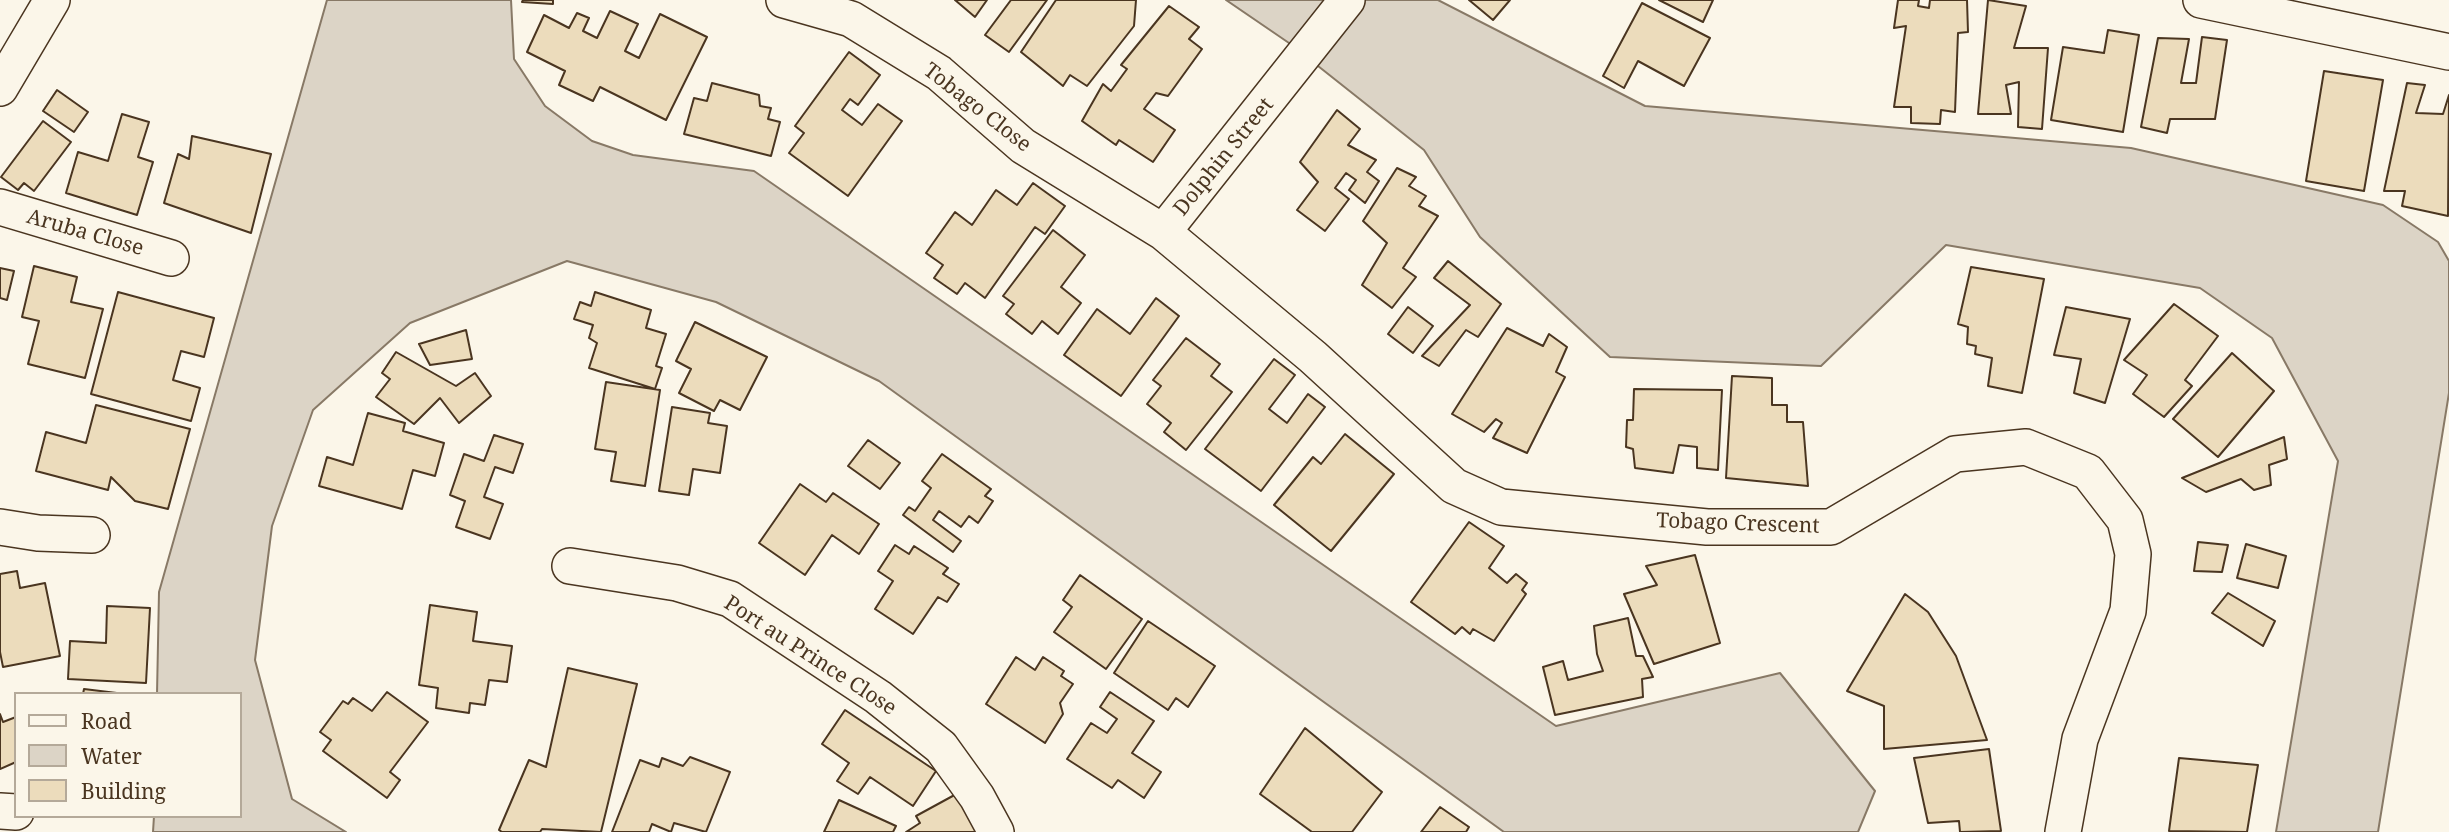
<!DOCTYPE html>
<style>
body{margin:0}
#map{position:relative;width:2449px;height:832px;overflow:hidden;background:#fbf6e9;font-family:"Noto Serif",serif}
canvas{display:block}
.legend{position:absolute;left:14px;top:692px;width:228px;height:126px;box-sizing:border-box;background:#fbf6e9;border:2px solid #b4a999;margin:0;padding:9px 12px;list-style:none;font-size:21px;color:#4a3520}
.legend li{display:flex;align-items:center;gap:14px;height:35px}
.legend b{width:35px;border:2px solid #b4a999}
</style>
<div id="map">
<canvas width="2449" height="832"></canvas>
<ul class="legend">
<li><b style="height:9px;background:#fbf6e9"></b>Road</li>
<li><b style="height:19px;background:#dcd4c6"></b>Water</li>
<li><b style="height:19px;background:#ecdcbc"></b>Building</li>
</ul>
</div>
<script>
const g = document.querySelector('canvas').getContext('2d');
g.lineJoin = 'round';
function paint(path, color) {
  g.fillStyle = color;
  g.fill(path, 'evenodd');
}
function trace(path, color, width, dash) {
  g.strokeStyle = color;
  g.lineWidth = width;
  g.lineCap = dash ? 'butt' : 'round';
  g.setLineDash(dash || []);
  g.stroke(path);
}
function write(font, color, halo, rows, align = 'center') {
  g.font = font + ' "Noto Serif",serif';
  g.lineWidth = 5;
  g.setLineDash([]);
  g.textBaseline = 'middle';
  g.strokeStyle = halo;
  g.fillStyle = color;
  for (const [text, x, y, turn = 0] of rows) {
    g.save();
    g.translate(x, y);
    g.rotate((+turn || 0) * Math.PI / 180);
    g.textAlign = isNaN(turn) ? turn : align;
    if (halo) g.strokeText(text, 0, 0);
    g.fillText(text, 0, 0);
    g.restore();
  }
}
const water = new Path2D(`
 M327,0H511L514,59L545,106L592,141L633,155L754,171L1556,726L1780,673L1875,791L1858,832H1504L879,381L716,302L567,261L410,323L313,410L272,526L255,660L292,799L346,832H153L154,816H240V694H157L159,592Z
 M1226,0H1438L1645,106L2131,148L2383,205L2438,242L2449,261V393L2378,832H2276L2338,461L2272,338L2200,288L1946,245L1821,366L1610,357L1480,237L1424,150L1289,43Z`);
const building = new Path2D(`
 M523,0H553V4L522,2Z
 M955,0H987L975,17Z
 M1011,0H1047L1009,52L985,35Z
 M1056,0H1136L1134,26L1087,86L1070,75L1063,86L1021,52Z
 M1469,0H1510L1493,20Z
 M1659,0H1713L1703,22Z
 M1898,0H1919L1918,6L1929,8L1930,0H1967L1968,32L1958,33L1955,112L1941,110L1940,124L1911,123V107H1894L1906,26L1894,28Z
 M1988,0L2026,6L2014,48H2048L2042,129L2018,127L2019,82L2006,85L2011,114H1978Z
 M1642,3L1710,38L1684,86L1638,61L1624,88L1603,76Z
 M1169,6L1199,27L1189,39L1202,49L1168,96L1156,93L1144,109L1175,130L1153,162L1119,140L1116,145L1082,121L1103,84L1111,91L1127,69L1121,65Z
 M610,11L638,24L625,51L639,58L660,14L707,37L666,120L600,87L593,101L559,85L565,71L527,52L544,15L569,28L577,13L589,18L583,31L597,38Z
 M2108,30L2139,35L2123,132L2051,120L2063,47L2104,53Z
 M2202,37L2227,40L2215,119H2170L2167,133L2141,127L2158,38L2189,39L2181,83H2196Z
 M849,52L880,75L858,105L850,99L842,110L862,125L878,104L902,121L848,196L789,153L804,133L795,126Z
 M2324,71L2383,80L2364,191L2306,181Z
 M712,83L759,95L760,106L771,108L768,119L780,122L771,156L684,134L694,98L707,101Z
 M2407,83L2425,85L2416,113L2443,114L2449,95L2448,216L2402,206L2405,191H2384Z
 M57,90L88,112L74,132L43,111Z
 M1337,110L1360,129L1348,145L1376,160L1367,172L1379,181L1365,203L1349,190L1356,180L1346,173L1335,188L1349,199L1325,231L1297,210L1318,182L1300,162Z
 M122,114L149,122L138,157L153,162L137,215L66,193L78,152L108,161Z
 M43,121L71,142L34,191L24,183L18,190L1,177Z
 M192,136L271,154L251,233L164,203L178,154L189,159Z
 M1397,168L1416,177L1409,186L1426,196L1419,206L1438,216L1403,268L1416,277L1392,308L1362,285L1387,243L1363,221Z
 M1033,183L1065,206L1045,234L1035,227L985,298L965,283L957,294L934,278L943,265L926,253L955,212L972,225L996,190L1017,205Z
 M1053,230L1085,255L1061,287L1081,303L1058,334L1042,321L1032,334L1006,314L1014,304L1003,296Z
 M1448,261L1501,304L1478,337L1466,330L1439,366L1422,356L1470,305L1434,278Z
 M34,266L77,277L71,302L103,309L85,378L28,364L39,321L22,317Z
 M1971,267L2044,279L2022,393L1988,386L1992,358L1975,354L1976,346L1967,344L1968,327L1958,324Z
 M0,268L14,271L7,300L0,298Z
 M118,292L214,318L204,357L181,351L173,380L200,388L191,421L91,394Z
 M595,292L651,310L646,328L666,334L656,366L662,368L655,389L589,368L597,343L589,338L593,325L574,319L580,302L591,306Z
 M1156,298L1179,316L1121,396L1064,355L1097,309L1130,334Z
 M2174,304L2218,336L2185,380L2192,386L2164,417L2133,394L2147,375L2124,360Z
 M1408,307L1433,326L1413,353L1388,334Z
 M2066,307L2130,319L2105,403L2074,393L2081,359L2054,355Z
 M695,322L767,357L740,410L720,400L714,411L679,393L691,369L676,361Z
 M1507,328L1543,346L1549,334L1567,347L1556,372L1565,377L1527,453L1493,438L1502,423L1496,419L1484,432L1452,414Z
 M466,330L472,359L430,365L419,344Z
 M1186,338L1220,364L1211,376L1232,392L1186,450L1164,432L1171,423L1147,404L1161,386L1153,380Z
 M396,352L456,386L475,373L491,396L459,423L440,398L414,424L376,397L390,379L382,373Z
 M2232,353L2274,391L2218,457L2173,419Z
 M1274,359L1295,375L1269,409L1287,423L1308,394L1325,407L1261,491L1205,449Z
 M1732,376L1772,378V405H1787V422H1803L1808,486L1726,478Z
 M606,382L660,390L645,486L611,481L616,452L595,449Z
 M1634,389L1722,390L1718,470L1697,468V447L1679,445L1673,473L1635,468L1633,449L1626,447L1627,420H1633Z
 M96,405L190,429L168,509L135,501L111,477L108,490L36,471L46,432L86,443Z
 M672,407L710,413L708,423L727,426L720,473L693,469L689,495L659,491Z
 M368,413L405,423L403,431L444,443L435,476L413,470L402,509L319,486L327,457L353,465Z
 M1345,434L1394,474L1331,551L1274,505L1313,457L1321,464Z
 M494,435L523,444L513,473L495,467L484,497L503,504L490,539L456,527L465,501L450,495L464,454L484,461Z
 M2284,437L2287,459L2269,465L2271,485L2254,490L2241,479L2206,492L2182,478Z
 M868,440L900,463L880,489L848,466Z
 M942,454L991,489L985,496L993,501L978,523L969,516L961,527L939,511L933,520L961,541L953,552L903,515L909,507L915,511L931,488L922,481Z
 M800,484L826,502L833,493L879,524L859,554L832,535L805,575L759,543Z
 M1469,522L1504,546L1489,568L1507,583L1516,574L1527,583L1522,590L1526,594L1494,641L1473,629L1470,634L1462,627L1455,634L1411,602Z
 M2198,542L2228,545L2222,572L2194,571Z
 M2246,544L2286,556L2278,588L2237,578Z
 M895,545L909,554L914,546L948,568L943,574L959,584L947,602L938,597L913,634L875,609L893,581L878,571Z
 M1695,555L1720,643L1654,664L1624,594L1657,585L1646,566Z
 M17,571L20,588L45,583L60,656L3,667L0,652V574Z
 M1080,575L1142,619L1106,669L1054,632L1072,607L1063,600Z
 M2228,593L2275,621L2263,646L2212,613Z
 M1905,594L1928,612L1956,656L1987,740L1884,749V706L1847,691Z
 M430,605L477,612L473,641L512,646L507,682L489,680L485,705L470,703L469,713L436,708L438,688L419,685Z
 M107,606L150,608L146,683L68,679L70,641L106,643Z
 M1628,618L1636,656H1643L1653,677L1642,679L1643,697L1555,715L1543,667L1563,661L1568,680L1603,671L1597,654L1594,626Z
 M1148,621L1215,666L1188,707L1176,698L1168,710L1114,673Z
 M1016,657L1035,670L1043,657L1064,671L1061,676L1073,684L1060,703L1063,714L1045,743L986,704Z
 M568,668L637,684L601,832L542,829L540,832H502L499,830L529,760L546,767Z
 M84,689L125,694H83Z
 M387,692L428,722L390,772L400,780L387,798L323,751L331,740L320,732L343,701L348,704L353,698L372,711Z
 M1110,692L1154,721L1132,753L1161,772L1144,798L1118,780L1112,788L1067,759L1091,723L1107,733L1117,719L1100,707Z
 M845,710L936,771L913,806L870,777L858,794L837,781L849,763L822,744Z
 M0,714L3,722L16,717V762L0,769Z
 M1305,728L1382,792L1352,832H1312L1260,794Z
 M1989,749L2001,831L1960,832L1959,821L1928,823L1914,758Z
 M690,757L730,772L706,832L674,823L671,832L652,824L649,832H612L640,760L659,767L662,758L683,766Z
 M2179,758L2258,765L2247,832L2169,831Z
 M960,792L982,832H906L920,823L916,816Z
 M839,800L896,826L893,832H824Z
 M1440,807L1469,827L1466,832H1421Z`);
const minor = new Path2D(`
 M784,0L851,19L939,73L1023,146L1163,232L1313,357L1454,486L1501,507L1707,527H1831L1955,454L2026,447L2088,472L2125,520L2133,554L2128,611L2080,739L2063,832
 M2201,0L2449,52
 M0,88L52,0
 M0,207L171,258
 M1163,232L1347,0
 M0,527L38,533L92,535
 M570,566L677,583L730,599L878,697L941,747L977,797L996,832
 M0,811L16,812`);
const streetNames = [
 ["Tobago Close",977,108,38],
 ["Dolphin Street",1224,157,-51],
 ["Aruba Close",85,233,16],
 ["Tobago Crescent",1738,524,2],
 ["Port au Prince Close",810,656,33]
];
paint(water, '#dcd4c6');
trace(water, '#887966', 2);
paint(building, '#ecdcbc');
trace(building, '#4a3520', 2);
trace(minor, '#4a3520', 38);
trace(minor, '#fbf6e9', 35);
write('21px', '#4a3520', '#fbf6e9', streetNames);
</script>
